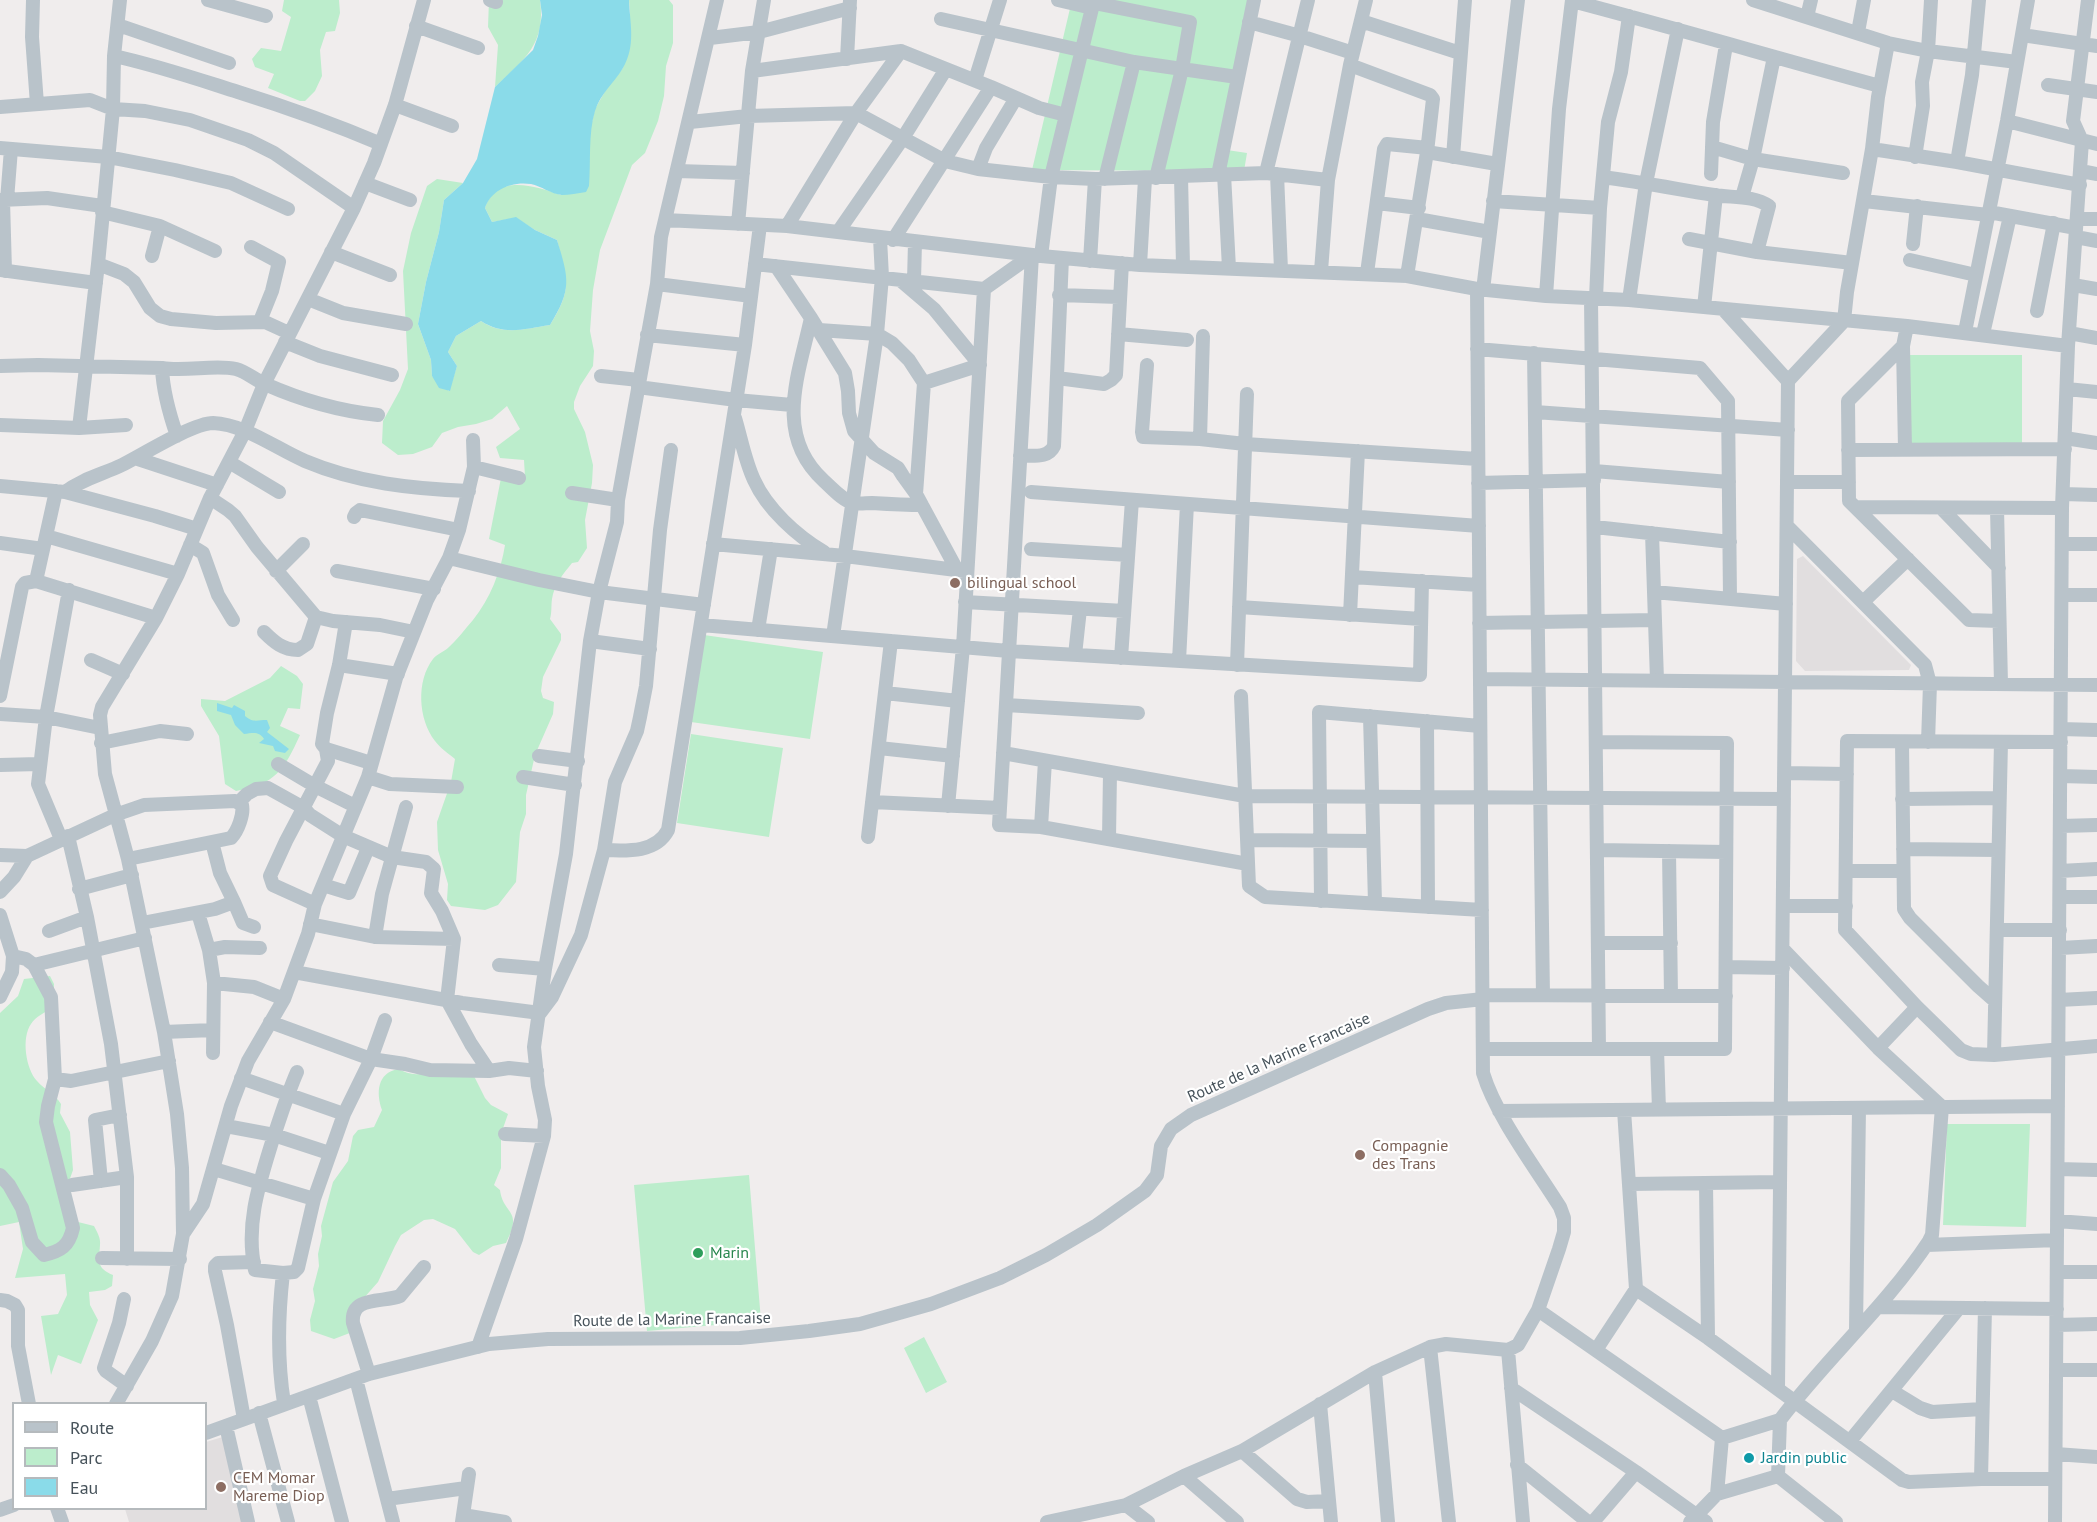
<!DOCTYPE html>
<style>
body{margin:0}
#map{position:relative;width:2097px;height:1522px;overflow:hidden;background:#f0eded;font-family:"PT Sans",sans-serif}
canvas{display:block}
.legend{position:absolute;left:12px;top:1402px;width:195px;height:108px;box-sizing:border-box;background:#fff;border:2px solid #b5babd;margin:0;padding:8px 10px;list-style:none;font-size:18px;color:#46525a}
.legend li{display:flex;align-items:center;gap:12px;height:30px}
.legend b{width:30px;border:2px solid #b5babd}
</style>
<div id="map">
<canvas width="2097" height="1522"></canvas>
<ul class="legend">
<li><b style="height:8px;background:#b9c3ca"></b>Route</li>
<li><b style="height:16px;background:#bcedcc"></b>Parc</li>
<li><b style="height:16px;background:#8adbe9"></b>Eau</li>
</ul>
</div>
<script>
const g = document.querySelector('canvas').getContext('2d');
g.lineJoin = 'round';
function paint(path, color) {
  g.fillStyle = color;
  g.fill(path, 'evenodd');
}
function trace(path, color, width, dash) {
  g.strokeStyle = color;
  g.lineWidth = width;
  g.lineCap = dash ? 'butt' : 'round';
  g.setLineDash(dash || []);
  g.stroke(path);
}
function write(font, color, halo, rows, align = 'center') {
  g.font = font + ' "PT Sans",sans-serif';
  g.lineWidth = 4.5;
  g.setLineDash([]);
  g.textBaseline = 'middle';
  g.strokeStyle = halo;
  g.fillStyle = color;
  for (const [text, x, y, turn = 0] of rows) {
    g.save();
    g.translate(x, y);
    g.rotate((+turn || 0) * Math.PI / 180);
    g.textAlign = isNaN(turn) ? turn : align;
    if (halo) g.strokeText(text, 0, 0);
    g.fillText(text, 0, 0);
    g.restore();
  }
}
const education = new Path2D(`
 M1803,556L1911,665L1909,670L1805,671L1796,661L1797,559Z
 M226,1436L245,1522H129L125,1509L206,1508V1442Z`);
const green = new Path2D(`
 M284,0H339L340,13L335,31L326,32L320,50L322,76L315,91L305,101H300L268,88L274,74L255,67L252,59L261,48L281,51L291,17L282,11Z
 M489,0H540C546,44 525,59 495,87L498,45L488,27Z
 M629,0H669L673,5V43L666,66L664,96L658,121L645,153L632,165L600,250L593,290L590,331L594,351L593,366L580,386L574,402V409L585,432L593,465L592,483L585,520L587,548L578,562L572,563C563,574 554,585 552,599C551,606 552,612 550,619L561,634V640L543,677L541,691L543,698L554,702L553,714L535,755L526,795V814L520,832L516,882L498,905L485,910L451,906L447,900L448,884L438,850L437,822L451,782L455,759C449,754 440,748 435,741C418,719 416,681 433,659C437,654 443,652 448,648C457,640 465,629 473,620C490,599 501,571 505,545L489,539L502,473L525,477L524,460L500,458L496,447L520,429L507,406L492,419L476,424L458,427L442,433L432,447L413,454L398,455L382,443L383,421L400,390L408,369L403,271L411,233L427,186L437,179L463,183L444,200L439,232L426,282L418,324L431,360L432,376L449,391L457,366L448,352L456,336L481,321C503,336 524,329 550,325C573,288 567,281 557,240L535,230L516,218L492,222L485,208C496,173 535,186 561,195L592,122L595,109L608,86L623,68L630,13Z
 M1072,0H1257L1227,150L1247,153L1244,171L1032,170Z
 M1910,355H2022V444H1909Z
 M704,635L823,652L810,739L691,722Z
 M281,666L297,676L303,684L300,709L288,708L280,726L300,735C284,770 276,784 236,791L225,784L219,736L201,706V699L225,701L270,678Z
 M691,734L783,748L769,837L677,823Z
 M50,976L54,984L53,1007C46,1012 35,1017 31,1024C21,1038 26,1069 37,1081C45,1090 55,1094 61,1104L60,1113L70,1132L73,1170L67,1187L78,1222L94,1226C97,1232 101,1238 100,1245C99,1261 96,1268 113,1275L112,1286L105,1290L89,1292L90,1305L98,1320L81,1364L58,1355L51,1375L41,1316L58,1314L67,1295L65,1274L15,1278L23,1249L19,1222L0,1226V1013L18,996L24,979Z
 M398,1069C407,1073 414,1076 424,1073L474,1076L485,1098L491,1105L508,1114L501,1134V1168L494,1185L500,1190C503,1215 524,1209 506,1243L493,1246L479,1255L473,1252L455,1229L433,1219L424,1220L401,1235L395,1246L378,1282L363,1299L355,1331L334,1339L311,1331L310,1320L315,1301L313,1289L319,1266L318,1254L322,1236L321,1226L333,1182L348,1161L353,1136L358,1130L374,1127L382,1110C376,1093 377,1073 398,1069Z
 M1947,1124H2030L2026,1227L1943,1225Z
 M749,1175L761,1321L647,1331L634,1185Z
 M924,1337L947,1382L926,1393L904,1348Z`);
const water = new Path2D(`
 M540,0H629C630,25 636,45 623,68C614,83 600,94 595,111C588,134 591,162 589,186L586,192C578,193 569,195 562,195C551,194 541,186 531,184C511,181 491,190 485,208L492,222L516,217L535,230L557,240C569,279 572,289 550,325C524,329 504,336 481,321L456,336L448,352L457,366L450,391L439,388L432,376L431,360L418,324L426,282L439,232L444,200L463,183L477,159L495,87L533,50L538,36L542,15Z
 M217,703L232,708L234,705L245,711V716C253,723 257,720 267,720L270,728L267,732L289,749L285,753L275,751L273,746L259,743L264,739C259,731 253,733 244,734L235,725L231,715L217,711Z`);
const minor = new Path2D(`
 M33,0L32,37L37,104
 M208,0L266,16
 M490,0L496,2
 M1058,0L1092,8
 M1753,0L1888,43L1928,51L2017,62
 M1572,1C1675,28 1777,58 1880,86
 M1094,3L1190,22L1182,69L1156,178
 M1807,17L1811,0
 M941,19L1134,62L1237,77
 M1361,21L1460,53
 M1249,22L1300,36L1353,53
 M118,25L229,63
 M416,26L478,48
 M1858,32L1864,0
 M2022,35L2097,46
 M710,38L759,32L850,8
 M114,56C156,65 197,79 238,92C286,107 334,124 381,144
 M847,59L850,0
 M1350,65L1430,95L1433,99L1427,152L1407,276
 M752,71L901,51L991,87L1039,108L1066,115
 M975,80L1000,0
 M2048,85L2097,92
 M395,105L452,126
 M0,107L90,100L113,109L145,111L190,120L248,140L274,153L354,208
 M2007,121L2097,144
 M690,122L748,116L856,113L945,161L978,169L1051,177L1095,179L1266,173L1328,180
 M1712,147L1753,159L1843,173
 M0,148L108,157L175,170L231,183L288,209
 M1872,149L1957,162L2080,185
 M1427,152L1497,164
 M1453,157L1465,0
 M1915,157L1923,106L1922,82L1928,51L1931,0
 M1957,162L1972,75L1979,0
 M978,169L986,148L1016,98
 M677,171L743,173
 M2081,171L2097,174
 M1266,173L1308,0
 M1224,174L1229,268
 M1277,174L1281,270
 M1711,174L1713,122L1726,45
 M1218,175L1254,0
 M1181,176L1183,266
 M1603,177C1640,182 1677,189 1714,195C1732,198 1753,195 1769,206L1757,252
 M1105,179L1134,62
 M365,183L410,200
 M1742,197L1753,159L1774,57
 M0,200L47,198L102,206
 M3,200L5,271
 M7,200L11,149
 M1493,201L1600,208
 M1864,201L1988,215
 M1377,203L1419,208
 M102,212L160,226L152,256
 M1989,212L2076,228
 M1417,219L1490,232
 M2077,219H2097
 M665,220L787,226L1041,256L1140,265L1407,276L1477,289L1546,296L1629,300L1907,326L2068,346
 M738,224L752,71L764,0
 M160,226L215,251
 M787,226L856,113L901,51
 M838,232L903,138L946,69
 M2076,237L2097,241
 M1689,239L1757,252L1852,263
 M893,240L991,87
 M1913,244L1917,206
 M251,247L279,262L272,291L260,321
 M331,252L390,275
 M1032,255L999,825L1041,827L1248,864
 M1041,256L1051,177L1094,0
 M1910,260L1976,275
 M1090,261L1095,179
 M98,264L124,274L134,282L150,308L160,316L171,319L216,323L265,322L289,333
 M755,264L984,289L1032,255
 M1140,265L1145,179
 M776,266L811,318L845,373L848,391L849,413L854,431L874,453L898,468L903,476L916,494L957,570
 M0,270L96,283
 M1321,271L1328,180L1350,65L1366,0
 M1367,273L1384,149L1387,144L1428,148
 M900,280L934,309L980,365L924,383
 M914,281L915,242
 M657,284L751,296
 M2073,285L2097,289
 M1483,290L1518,0
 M1059,295L1119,297
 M1546,296L1559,109L1572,0
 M1591,298L1599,1049
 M1596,298L1600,208L1608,122L1621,72L1629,16
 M308,299L343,313L406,324
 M1629,300L1646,183L1678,29
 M1704,307L1716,195
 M1723,309L1788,381
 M2037,311L2054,223
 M811,318C799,374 773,435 824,481C832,488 842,500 853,503C859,504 866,503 872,503C888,504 905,505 922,505
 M819,330L877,334L892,343L909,360L924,383L916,494
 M1965,332L2007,121L2028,0
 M2069,333L2097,338
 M1118,334L1187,340
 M1983,334L2010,216
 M647,335L745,345
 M285,342L320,356L392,375
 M1903,346L1848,401L1849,501L1969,620L1999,621
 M1477,349L1700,368L1728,401L1730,599
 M1534,353L1543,995
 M1147,365L1142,432L1143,437L1200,439L1245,444L1478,459
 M0,366L38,365L162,368C186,372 215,364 236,369C247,372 255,380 265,384C301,400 339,411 378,415
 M162,368C163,392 169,413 177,436
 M601,376L639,380
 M1057,378L1104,384L1111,380L1116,375L1122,263
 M638,387L736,400L792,405
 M2067,389L2097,392
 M1535,412L1788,430
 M735,418C741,438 745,461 754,480C767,509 797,536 824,552
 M0,425L79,428L126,425
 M79,428L98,264L113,109L114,56L120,0
 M2065,438L2097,443
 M1200,439L1203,336
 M1905,449L1903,346L1907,326
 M1848,450L2065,449
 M1020,456C1032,455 1048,459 1054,446L1062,258
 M135,458L217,485
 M229,462L279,492
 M474,467L519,478
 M1594,471L1729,482
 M1787,482H1849
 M1478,483L1594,480
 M0,486L65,492L155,516L197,529
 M65,492C82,479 103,474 122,465C142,455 193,423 213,423C244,424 277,449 305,461C357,483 413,489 469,491
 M1031,492L1479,526
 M572,493L618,500
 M2063,494L2097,495
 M210,498L228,510L235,516L257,547L316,617L333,621L380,625L414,632
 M1855,507L2062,508
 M1941,508L1999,568
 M1997,508L2001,684
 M354,517L356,513L360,510L459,530
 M1787,526L1925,665L1930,684L1928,742
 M1595,527L1730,542
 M1652,533L1657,680
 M46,536L178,574
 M0,543L43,549
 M713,544L845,556L964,571
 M2063,544H2097
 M190,545L203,553L218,595L233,620
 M1031,549L1128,555
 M449,558L539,580L599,592L704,605
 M276,571L303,544
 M337,571L434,589
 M1352,577L1479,585
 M36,581L56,491
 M1654,592L1786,604
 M2062,595H2097
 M965,602L1124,611
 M1863,602L1908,559
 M1239,607L1421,619
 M1350,615L1358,451
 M1479,623L1655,620
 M701,625L1009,651L1420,675L1422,581
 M758,630L771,549
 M264,632C274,642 283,650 298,650L307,644L316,617
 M833,636L877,334L882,277L880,238
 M590,641L650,649
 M1075,655L1080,609
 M1121,658L1132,500
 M91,660L123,674
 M1179,661L1187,504
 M339,665L398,674
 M1237,665L1247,394
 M1480,679L2097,685
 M885,693L958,701
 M0,696L22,587L25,583L36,581L156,618
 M1241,696L1249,886L1265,897L1482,910
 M1006,705L1138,713
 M0,714L46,717L100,728
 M1370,716L1375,903
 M1427,721L1428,907
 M2061,729L2097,730
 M1902,742L1904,909L1910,918L1978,986L1995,1001
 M2061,742L1847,741L1845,930L1917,1007L1961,1050L1971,1054L1994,1055L2097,1046
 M101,743L160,731L187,734
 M879,748L953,756
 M326,749L371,763
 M1003,753L1245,796L1784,799
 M539,756L578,761
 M278,764L315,786L355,806
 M0,765L39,764
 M1784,773L1847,774
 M2061,776L2097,777
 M368,777L390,784L457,787
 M523,777L575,785
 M1902,799L1999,798
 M239,802L247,794L256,789L268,788L304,808L310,815L343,836L392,857L426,862L434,869L431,893L442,911L454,939L447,1000L471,1044L489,1071
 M872,802L1000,808
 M948,806L963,647L984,289
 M2061,826L2097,825
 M1041,827L1045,761
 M68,836L87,917L111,1044L127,1177V1259
 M868,837L891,641
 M61,839L38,784L46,717L69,590
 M1109,839L1110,772
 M1247,840L1373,841
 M1903,849L1998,850
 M604,850C627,851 656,853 668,830L745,345L760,225
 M1597,850L1726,852
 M1669,851L1671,996
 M0,855L27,856
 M1846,871H1903
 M2060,871L2097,869
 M323,885L349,893L368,848
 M79,889L132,875
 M0,892L14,877L27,856L115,815L144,805L235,801L242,805C244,814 238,831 231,838L128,859
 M2060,897H2097
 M1321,901L1319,712L1480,726
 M234,902L243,923L254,927
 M315,904L273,885L270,876L286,841L328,761L326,749L322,744L327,713L339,665L346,622
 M1783,906H1846
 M198,913L209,950L214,983L213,1053
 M0,915L13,956L12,972L0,997
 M142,923L215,909L234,902L220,873L212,842
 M310,924L375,937L454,939
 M1997,930H2060
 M49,931L87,917
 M375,937L382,894L406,807
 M1598,943H1671
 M2060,948L2097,946
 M209,950L225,947L260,948
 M34,965L145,938
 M499,965L545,969
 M1726,967L1783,968
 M294,972L462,1003L540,1013L552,997L581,935L604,850L615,782L637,731L640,717L646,686L660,530L671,450
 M214,983L254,987L284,999
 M1483,995L1726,996
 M2059,1000L2097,998
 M270,1022L371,1059L405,1064L430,1070L489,1071L509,1068L537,1071
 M164,1032L213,1030
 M1878,1048L1917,1007
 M1483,1049H1725L1727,743L1596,742
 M1657,1049L1659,1110
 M1994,1055L2001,742
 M241,1078L344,1114
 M55,1079L71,1081L169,1061
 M1499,1111L2058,1106
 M226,1126L274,1135L329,1153
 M505,1134L544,1136
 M214,1169L314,1199L344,1114L371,1059L385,1020
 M2058,1169L2097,1170
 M0,1175L9,1185L22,1208L32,1242L44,1255C61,1251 69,1246 73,1228L46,1122L48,1106L55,1079L51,997L34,965L26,959L13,956
 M101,1181L95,1120L120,1115
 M1706,1183L1708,1338
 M1629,1184L1780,1182
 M72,1185L127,1177
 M2057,1221L2097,1224
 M183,1234L203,1204L231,1106L248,1061L284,999L308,934L315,904L368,777L396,678L427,600L449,558L459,530L474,467L473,440
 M1927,1245L2057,1240
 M102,1258L180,1259
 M2057,1272H2097
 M283,1273L294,1272L298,1268L314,1199
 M1636,1289L1708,1338L1902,1480L1909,1482L1981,1479H2055
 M124,1299L119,1323L104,1368L106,1371L127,1386
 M0,1300L7,1301L15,1305L18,1310V1346L29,1404
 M1878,1307L2057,1309
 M1538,1310L1722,1438
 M2057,1325L2097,1324
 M1856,1330L1859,1108
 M478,1347L516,1239L544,1136L545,1120L538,1086L534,1047L545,969L566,854L590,641L599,592L617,522L618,500L657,284L661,237L717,0
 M1430,1347L1449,1522
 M1508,1350L1523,1522
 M1596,1350L1636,1289L1624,1110
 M2056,1370H2097
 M1375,1372L1388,1522
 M369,1374L353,1323C350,1295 384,1303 400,1296L424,1267
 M356,1379L393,1522
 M1511,1388L1636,1472L1706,1522
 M1778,1388L1788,381L1844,321L1847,292L1872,149L1878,97L1888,43
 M1892,1391L1920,1408L1932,1412L1982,1409
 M309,1396L342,1522
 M284,1403C277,1360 278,1317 283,1273L255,1270C245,1226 259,1184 272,1142C280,1118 287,1095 297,1072
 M116,1404L152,1341L172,1296L183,1234L182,1168L177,1114L164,1032L128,859L105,774L100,715L102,707L156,618L178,574L210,498L245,431L264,384L354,208L374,163L395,105L424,0
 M1320,1404L1331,1522
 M259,1413L288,1522
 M244,1419L227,1325L215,1271V1266L218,1263L254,1262
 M1780,1420C1827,1358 1886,1306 1929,1241L1932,1235L1942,1107L1878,1048L1783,949
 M1780,1420L1778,1476L1717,1494L1722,1438Z
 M226,1426L248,1522
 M206,1433L369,1374L489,1344L548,1339L740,1338L809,1331L860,1324L931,1304L1000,1278L1046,1255L1097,1225L1145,1191L1157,1175L1161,1146L1171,1129L1191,1115L1428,1009L1446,1003L1483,999
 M1850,1441L1959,1308
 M1242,1451L1297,1499L1307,1502L1329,1501
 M2056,1454L2097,1457
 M1517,1465L1588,1522
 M1184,1476L1237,1522
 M1778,1476L1836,1522
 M1981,1479L1985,1308
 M387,1499L466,1488
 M1126,1505L1148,1522
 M57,1508L62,1522
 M0,1510L14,1505
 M463,1515L505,1522
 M462,1522L469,1474
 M1047,1522L1126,1505L1184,1476L1242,1451L1375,1372L1430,1347L1446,1344L1508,1350L1518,1345L1538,1310L1559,1249L1564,1232V1218L1560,1207C1535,1167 1496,1116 1483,1073L1477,289
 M1593,1522L1636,1472
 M1690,1522L1717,1494
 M2055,1522L2062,508L2068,346L2082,141L2073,121L2088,0`);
const markers = [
 [955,583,6,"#8d6e63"],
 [1360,1155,6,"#8d6e63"],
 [698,1253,6,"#2e9e5b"],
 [1749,1458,6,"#0f9aa8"],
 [221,1487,6,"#8d6e63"]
];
const educationNames = [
 ["bilingual school",967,583],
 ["Compagnie",1372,1146],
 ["des Trans",1372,1164],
 ["CEM Momar",233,1478],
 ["Mareme Diop",233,1496]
];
const streetNames = [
 ["Route de la Marine Francaise",1279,1058,-24],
 ["Route de la Marine Francaise",672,1320,-1]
];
const leisureNames = [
 ["Marin",710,1253]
];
const cultureNames = [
 ["Jardin public",1761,1458]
];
paint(education, '#e1dedf');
paint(green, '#bcedcc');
paint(water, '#8adbe9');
trace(minor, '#b9c3ca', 14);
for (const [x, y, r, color] of markers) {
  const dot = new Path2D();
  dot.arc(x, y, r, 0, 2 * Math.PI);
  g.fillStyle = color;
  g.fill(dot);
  trace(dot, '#fff', 2);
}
write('16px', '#785e54', '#fff', educationNames, 'left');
write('16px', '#46525a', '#fff', streetNames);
write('16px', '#27864d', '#fff', leisureNames, 'left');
write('16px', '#0d838f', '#fff', cultureNames, 'left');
</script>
